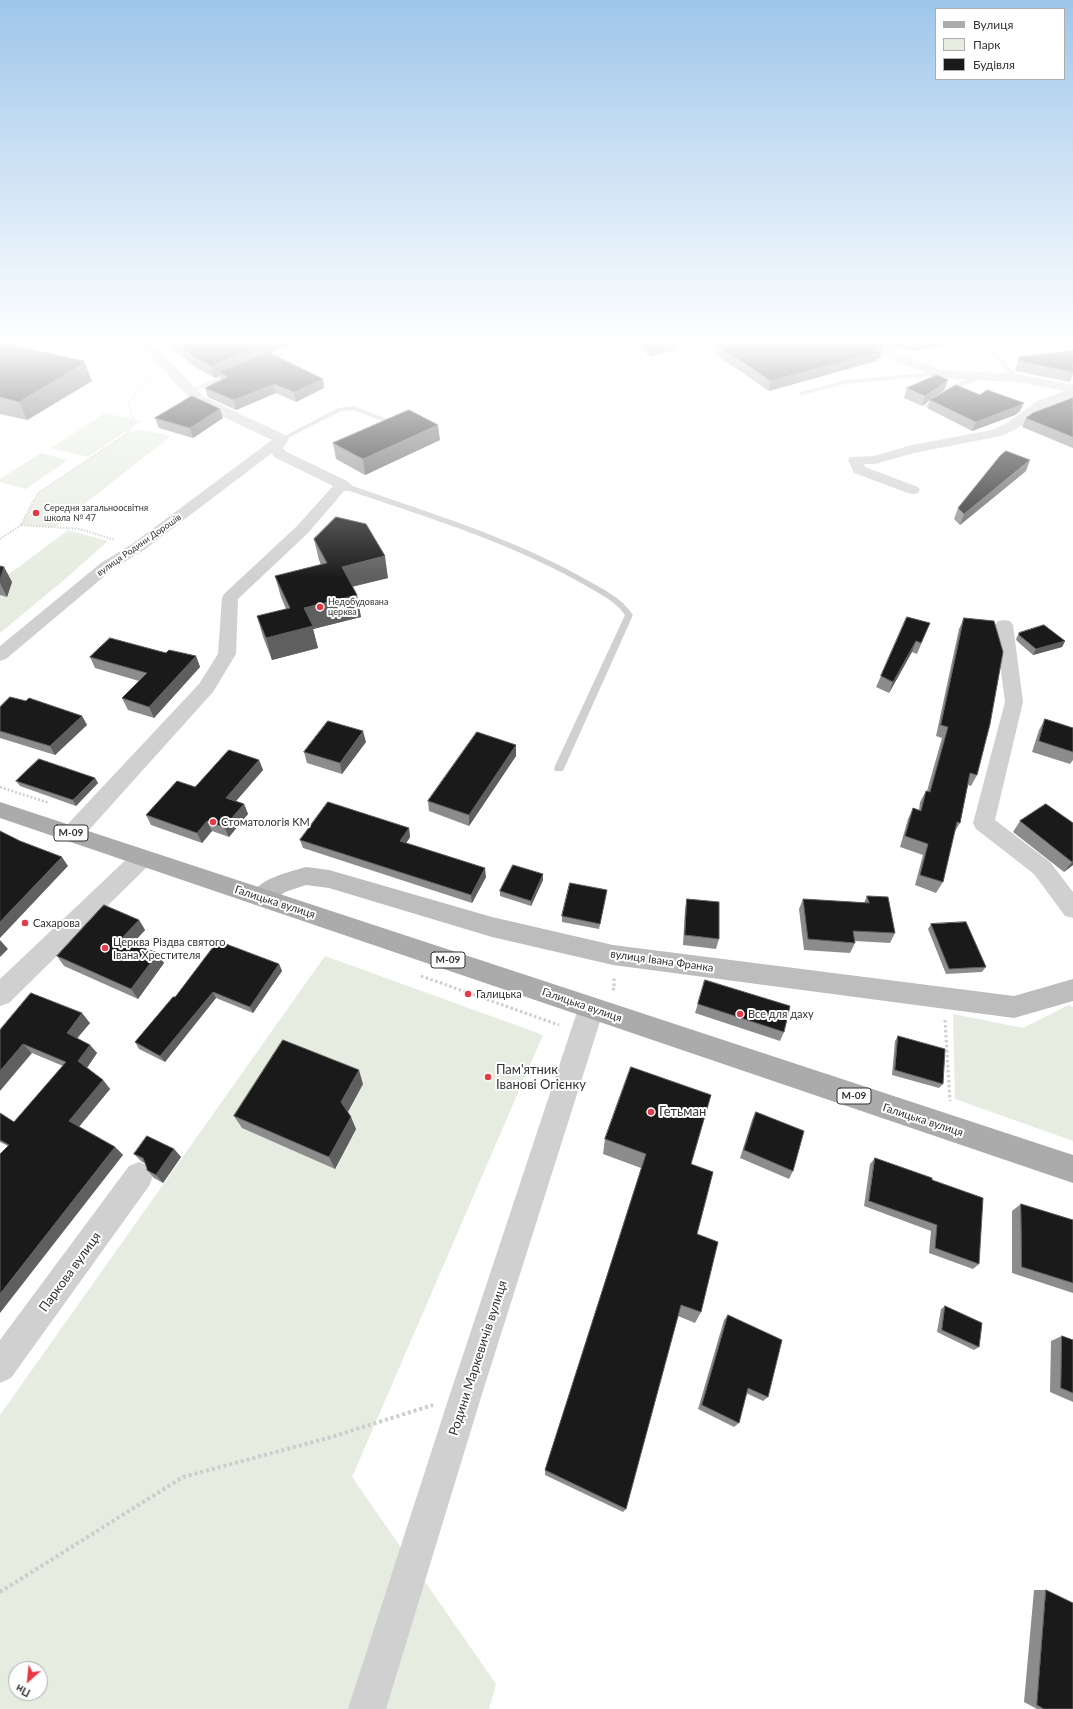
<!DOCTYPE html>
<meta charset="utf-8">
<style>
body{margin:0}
#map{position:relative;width:1073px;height:1709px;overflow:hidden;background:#fff;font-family:Lato,sans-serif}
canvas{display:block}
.legend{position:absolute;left:935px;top:8px;width:130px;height:72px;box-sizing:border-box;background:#fff;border:1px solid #adadad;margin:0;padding:5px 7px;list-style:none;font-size:12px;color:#333}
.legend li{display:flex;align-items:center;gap:8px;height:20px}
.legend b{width:20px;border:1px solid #adadad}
.north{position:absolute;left:8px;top:1661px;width:40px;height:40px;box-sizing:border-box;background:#fff;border:1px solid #adadad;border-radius:50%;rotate:207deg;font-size:11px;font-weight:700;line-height:16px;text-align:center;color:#333}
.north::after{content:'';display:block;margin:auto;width:14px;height:18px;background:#e63946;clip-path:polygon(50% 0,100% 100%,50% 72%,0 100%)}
</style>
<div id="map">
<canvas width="1073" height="1709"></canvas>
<ul class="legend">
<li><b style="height:5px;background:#ababab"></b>Вулиця</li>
<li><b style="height:11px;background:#e6ecdf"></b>Парк</li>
<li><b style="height:11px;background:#1a1a1a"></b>Будівля</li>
</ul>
<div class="north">Пн</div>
</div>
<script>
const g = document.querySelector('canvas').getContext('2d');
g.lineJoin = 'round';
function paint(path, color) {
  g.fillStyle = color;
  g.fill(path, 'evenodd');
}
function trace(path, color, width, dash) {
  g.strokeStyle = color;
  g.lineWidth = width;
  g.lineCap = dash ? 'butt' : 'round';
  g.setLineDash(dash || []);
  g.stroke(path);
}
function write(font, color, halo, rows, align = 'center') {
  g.font = font + ' Lato,sans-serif';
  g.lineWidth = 4;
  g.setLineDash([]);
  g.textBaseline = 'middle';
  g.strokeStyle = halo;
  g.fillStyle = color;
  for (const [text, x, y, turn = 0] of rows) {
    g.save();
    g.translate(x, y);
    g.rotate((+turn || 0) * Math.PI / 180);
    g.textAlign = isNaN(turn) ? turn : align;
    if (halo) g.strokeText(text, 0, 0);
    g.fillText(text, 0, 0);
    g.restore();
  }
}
const green = new Path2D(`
 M105,413L141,421L88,457L51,448Z
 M142,430L171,436L55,527L21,525L38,493L129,432Z
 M41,453L68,460L26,489L0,482V479Z
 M68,530L108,541L64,580L0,633V581Z
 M325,956L543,1035L352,1477L496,1684L489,1709H0V1415ZM16,1669H40V1693H16Z
 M1069,1005L1073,1007V1141L955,1099L953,1014L1023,1028Z`);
const pathFar4 = new Path2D(`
 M301,346L316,340
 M34,501L38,493L129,432L133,417L128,404L136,393L154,376`);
const pathFar3 = new Path2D(`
 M21,525L80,529L115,540
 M0,539L21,525L34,500`);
const pathFar2 = new Path2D(`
 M0,787L49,803`);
const pathFar1 = new Path2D(`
 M421,976L559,1025
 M612,989H614V976
 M945,1020L950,1101`);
const path = new Path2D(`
 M0,1592L183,1477L328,1438L433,1405`);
const lane = new Path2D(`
 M977,340H983L1019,377V379H1015Z
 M289,348L292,350L291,351L265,362L260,361Z
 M234,371L237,373L236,374L192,392L187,391Z
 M938,372L940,373V375L845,384L801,395L798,393L845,380Z
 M983,374L985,375V377L963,386L928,407L923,406L958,383Z
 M354,406L402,425L397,426L353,410L341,411L284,440L279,439L338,408Z
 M344,485H350C429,513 511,537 585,579C603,589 622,598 633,615L563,771H555L554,768L625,615C615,600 596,592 581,583C507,541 425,517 344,489Z`);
const street = new Path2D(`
 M136,340H149L204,397L287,436L289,439L283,448L285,451L347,481L354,487L352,490L344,491L308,533L238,599L236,654L213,692L80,840L72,842L64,840L61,834L64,828L199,684L218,654L222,598L224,594L297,526L333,486L274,457L272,453L144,550L113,569L6,659L0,661V646L101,563L132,544L272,440L194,403Z
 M686,340H709L707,342C701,344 694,344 688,342Z
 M849,340H866L940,370L1017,374L1073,385V397L1049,406L1015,430L1001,436L914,453L875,464H864L865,467L918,487L920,490L918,493L913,494L908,493L854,473L848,460L850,457L874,456L912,445L992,430L1005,424L1039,400L1065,391L1017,382L938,378L851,342Z
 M1004,620L1010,621L1013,625L1023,702L995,820L1050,862L1073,892V918L1065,916L1034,874L976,829L973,823L1005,702L995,625L998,621Z
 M141,850L149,853L152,859L149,865L9,1003L0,1006V979L133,853Z
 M591,998L600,1001L604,1009L482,1394L386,1709H348L450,1394L578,1009L582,1001Z
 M139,1162L149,1166L153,1176L149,1186L11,1378L0,1383V1340L129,1166Z`);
const secondary = new Path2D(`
 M306,867L329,870L492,917L613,945L1014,996L1073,979V1001L1014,1018L613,965L492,937L329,888L306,885L285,892L269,904L261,906L253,904L250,897C259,878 287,873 306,867Z`);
const primary = new Path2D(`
 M0,802L1073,1155V1183L0,818Z`);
const wall = new Path2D(`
 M161,340H288L289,346L271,353L323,379L324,388L296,402L276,393L236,410L208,397L205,388L221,380L220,376L215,378L198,369Z
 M623,340H673L676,343L675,350L651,356Z
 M870,340H969L916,351L884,346Z
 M0,343L84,361L92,381L27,420L0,414Z
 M717,345L881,358L877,359L876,361L769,391L715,354Z
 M1073,351V374L1070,382L1015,371L1016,367L1019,357Z
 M948,380L944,390L932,399L1020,411L1015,415L972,431L927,408L930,400L922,406L904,398L907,388Z
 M1073,398V448L1022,427L1026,418Z
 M155,418H223L193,438L159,428Z
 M440,440L365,475L336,459L333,443Z
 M1026,471L960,525L954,519L958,508Z
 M314,539L388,578L352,587L361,617L313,629L318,648L272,660L263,637L257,616L286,609L281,597L275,576L321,565L319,560Z
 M0,566L4,567L12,582L7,597L0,595Z
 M964,618L977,775L971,786L968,785L960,823L954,833L943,882L936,893L915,885L923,855L900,847L908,819L913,808L919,810L920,802L926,791H927L942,738L936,736L959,629Z
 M930,623L917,654L912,652L889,693L876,687L881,676Z
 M1019,633L1065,641L1062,647L1033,655L1017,641L1016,639Z
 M166,653L196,656L200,667L154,718L128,710L122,698L139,681L95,668L90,657Z
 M0,707L82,716L87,725L55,755L0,738Z
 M1045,719L1073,728V760L1070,764L1032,752L1039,730Z
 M366,742L342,774L307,763L304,752Z
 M516,745V756L469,826L429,811L428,801Z
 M259,760L263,770L236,801L244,804L248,814L229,837L212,831L202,843L151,825L146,815L195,787Z
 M95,778L98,783L76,806L20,786L16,781Z
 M1046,804L1073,865L1064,872L1013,832L1020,821Z
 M409,828L410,837L406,843L486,877L472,903L303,848L300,840Z
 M543,880L531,906L500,896V891Z
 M606,895L599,929L562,922V916Z
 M867,896L895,933L890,943L855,941V943L850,953L804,950L799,909L803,899L864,903Z
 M687,899L719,939L716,949L683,945L685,909Z
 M139,920L145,930L132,944L164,963L138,999L64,966L57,956Z
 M931,924L986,967L982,972L946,974L928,929Z
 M279,964L282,971L253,1013L216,998L165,1062L139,1049L135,1042L175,997Z
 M705,980L784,1032L780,1041L695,1013Z
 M90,1023L77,1038L90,1045L97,1053L87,1068L103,1080L110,1089L79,1127L115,1147L123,1155L8,1146L0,1142V1113L14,1122L63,1066L32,1053L0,1030Z
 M898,1036L943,1084L939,1088L892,1075L895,1041Z
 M363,1084L348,1112L356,1129L335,1169L242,1128L234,1116Z
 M756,1112L793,1171L789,1179L740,1158L752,1120Z
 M605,1139L691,1164L697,1234L701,1312L695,1323L678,1316L626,1509L623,1512L545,1475V1470L641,1168L603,1154Z
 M174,1149L181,1157L163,1183L154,1178L147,1170V1168L145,1163L142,1162L134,1154Z
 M875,1158L932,1180L979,1264L973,1269L929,1253L931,1231L864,1206L870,1164Z
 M1021,1204L1073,1220V1293L1012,1273V1211Z
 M945,1306L979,1347L974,1350L937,1332L941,1309Z
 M728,1315L768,1397L763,1401L746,1393L739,1423L734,1427L698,1409L724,1320Z
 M1062,1336L1073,1340V1402L1050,1392L1051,1341Z
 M1034,1590H1046L1073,1709H1037L1024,1702Z`);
const shadedWall = new Path2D(`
 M274,340H288L289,346L219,372L220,376L215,378L211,366L259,346Z
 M928,340H969L916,351L918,342Z
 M676,343L675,350L651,356V349Z
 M883,349L881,358L877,359L876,361L769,391L771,381L875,350Z
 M84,361L92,381L27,420L19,402Z
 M323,379L324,388L296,402L294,392Z
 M948,380L944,390L922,406L925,396Z
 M274,384L276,393L236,410L234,400Z
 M1024,403L1020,411L1015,415L972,431L976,422Z
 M220,409L223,418L193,438L190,428Z
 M438,425L440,440L365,475L363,459Z
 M1030,460L1026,471L960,525L964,514Z
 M385,556L388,578L346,588L342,567Z
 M4,567L12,582L7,597L0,583V580Z
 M357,595L361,617L313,629L318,648L272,660L266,638L304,608Z
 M916,641L912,652L889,693L893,682Z
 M1065,641L1062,647L1033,655L1036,649Z
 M196,656L200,667L154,718L149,707Z
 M82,716L87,725L55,755L50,746Z
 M363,731L366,742L342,774L340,763Z
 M516,745V756L469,826V815Z
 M259,760L263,770L230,808L226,798Z
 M95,778L98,783L76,806L73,800Z
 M244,804L248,814L229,837L224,827Z
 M207,821L212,831L202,843L197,833Z
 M409,828L410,837L402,850L400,841Z
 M62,857L68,866L0,938V922Z
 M1073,861V865L1064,872L1072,862Z
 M485,868L486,877L472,903L471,895Z
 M543,874V880L531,906V901Z
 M139,920L145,930L127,950L120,940Z
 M0,940L8,949L0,957Z
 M158,953L164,963L138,999L131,989Z
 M279,964L282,971L253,1013L250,1007Z
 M213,992L216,998L165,1062L160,1056Z
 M82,1013L90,1023L74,1042L67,1033Z
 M23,1044L32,1053L0,1091V1071Z
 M90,1045L97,1053L86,1069L78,1061Z
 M359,1070L363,1084L346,1115L341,1102Z
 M103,1080L110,1089L77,1129L69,1121Z
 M351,1117L356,1129L335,1169L329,1157Z
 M115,1147L123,1155L0,1313V1294Z
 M174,1149L181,1157L163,1183L156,1175Z`);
const building = new Path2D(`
 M172,340H274L259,346H260L211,366L195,357Z
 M636,340H673L676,343L651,349Z
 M737,340H867L884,347L883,349L875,350L879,352L771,381L717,345Z
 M907,340H928L918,342Z
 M0,343L84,361L81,362L85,363L19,402L0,397Z
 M1073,351V372L1019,361V357Z
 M268,352L323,379L294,392L274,384L234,400L205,388L228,377L219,372Z
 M937,375L948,380L925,396L907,388Z
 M956,385L980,395L987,390L1024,403L1018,406L976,422L930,400Z
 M192,396L220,409L190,428L155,418Z
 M1073,398V437L1026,418L1033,413Z
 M409,410L438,425L363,459L333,443Z
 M1006,451L1030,460L964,514L958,508L1000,456Z
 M336,517L366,524L385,556L342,567L357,595L304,608L313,626L266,638L257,616L290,608L275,576L327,563L314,539Z
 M0,566L4,567L0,580Z
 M907,617L930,623L921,643L916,641L893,682L881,676Z
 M964,618L994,621L1003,652L990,724L977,775L970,773L960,823L957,822L943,882L920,875L928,844L905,836L913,808L921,811L926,791L930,792L948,727L941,725Z
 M1044,625L1065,641L1036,649L1019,635V633Z
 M110,638L166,653L169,650L196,656L149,707L122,698L147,673L90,657Z
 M10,697L26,701L29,698L82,716L50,746L0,731V707Z
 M1045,719L1073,728V752L1039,741Z
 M328,721L363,731L340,763L304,752Z
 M477,732L516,745L469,815L428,801Z
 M229,750L259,760L226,798L244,804L224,827L207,821L197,833L146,815L177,781L195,787Z
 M39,759L95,778L73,800L16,781Z
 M328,802L409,828L400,841L485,868L471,895L300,840Z
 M1046,804L1073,823V861L1072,862L1020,821Z
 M0,831L20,841L62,857L0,922Z
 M513,865L543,874L531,901L500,891Z
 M570,883L607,890L600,924L562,916Z
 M867,896L888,897L895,933L853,931L855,943L808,939L803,899L869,903Z
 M687,899L719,902V939L685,935Z
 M104,905L139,920L120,940L158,953L131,989L57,956Z
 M966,922L986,967L949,969L931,924Z
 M218,941L279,964L250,1007L213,992L160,1056L135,1042L173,997H175Z
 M705,980L790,1006L784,1032L698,1004Z
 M31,993L82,1013L67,1033L90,1045L78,1061L103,1080L69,1121L115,1147L0,1294V1154L9,1145L0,1140V1113L14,1122L66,1062L23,1044L0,1071V1030Z
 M898,1036L945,1049L943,1084L895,1070Z
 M283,1040L359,1070L341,1102L351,1117L329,1157L234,1116Z
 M631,1067L711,1095L691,1164L713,1172L697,1234L718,1242L701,1312L681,1305L626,1509L545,1470L646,1154L605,1139Z
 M756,1112L804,1131L793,1171L744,1150Z
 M147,1136L174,1149L156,1175L147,1170V1168L143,1158L134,1154Z
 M875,1158L932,1178V1180L983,1198L979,1264L935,1248L937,1225L869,1201Z
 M1021,1204L1073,1220V1283L1022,1267Z
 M945,1306L982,1323L979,1347L942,1330Z
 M728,1315L782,1340L768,1397L748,1388L739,1423L702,1405Z
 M1062,1336L1073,1340V1393L1061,1388Z
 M1046,1590L1073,1603V1709H1044L1037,1705Z`);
const markers = [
 [36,513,4,"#e63946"],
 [320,607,4,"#e63946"],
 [213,822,4,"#e63946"],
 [25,923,4,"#e63946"],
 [105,948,4,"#e63946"],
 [468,994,4,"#e63946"],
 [740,1014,4,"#e63946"],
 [488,1077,4,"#e63946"],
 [651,1112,4,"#e63946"]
];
const farPoinames = [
 ["Середня загальноосвітня",44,508],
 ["школа № 47",44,518],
 ["Недобудована",328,602],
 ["церква",328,612]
];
const farStreetnames = [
 ["вулиця Родини Дорошів",139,545,-35]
];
const shields = [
 [71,833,34],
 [448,960,34],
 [854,1096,34]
];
const shieldNames = [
 ["М-09",71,833],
 ["М-09",448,960],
 ["М-09",854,1096]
];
const poiNames = [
 ["Стоматологія KM",221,822],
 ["Сахарова",33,923],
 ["Церква Різдва святого",113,942],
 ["Івана Хрестителя",113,955],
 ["Галицька",476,994],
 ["Все для даху",748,1014]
];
const streetNames = [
 ["Галицька вулиця",275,902,18],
 ["вулиця Івана Франка",662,961,8],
 ["Галицька вулиця",582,1005,19],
 ["Галицька вулиця",923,1120,18]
];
const nearPoinames = [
 ["Пам'ятник",496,1070],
 ["Іванові Огієнку",496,1085],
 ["Гетьман",659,1112]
];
const nearStreetnames = [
 ["Паркова вулиця",70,1272,-54],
 ["Родини Маркевичів вулиця",478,1358,-72]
];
paint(green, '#e6ecdf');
trace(pathFar4, '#cdcdcd', 1.5, [1, 1]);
trace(pathFar3, '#cdcdcd', 2, [1.5, 1.5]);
trace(pathFar2, '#cdcdcd', 2.5, [2, 2]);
trace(pathFar1, '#cdcdcd', 3, [2.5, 2.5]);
trace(path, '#cdcdcd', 4, [3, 3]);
paint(lane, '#d0d0d0');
paint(street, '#d0d0d0');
paint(secondary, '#bdbdbd');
paint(primary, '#ababab');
paint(wall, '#8c8c8c');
paint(shadedWall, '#5f5f5f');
paint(building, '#1a1a1a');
trace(building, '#5f5f5f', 1);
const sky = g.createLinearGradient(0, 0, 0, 579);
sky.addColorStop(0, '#9ec6ea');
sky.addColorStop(0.59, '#fff');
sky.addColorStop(1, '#ffffff00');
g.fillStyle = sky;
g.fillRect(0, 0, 1073, 579);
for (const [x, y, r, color] of markers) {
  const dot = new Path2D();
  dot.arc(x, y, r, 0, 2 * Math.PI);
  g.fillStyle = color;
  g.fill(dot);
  trace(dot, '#fff', 1.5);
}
write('9px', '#333', '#fff', farPoinames, 'left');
write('9px', '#333', '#fff', farStreetnames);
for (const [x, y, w] of shields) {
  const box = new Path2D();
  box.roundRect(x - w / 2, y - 8, w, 16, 3);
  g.fillStyle = '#fff';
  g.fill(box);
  trace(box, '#333', 1);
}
write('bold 10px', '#333', null, shieldNames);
write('11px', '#333', '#fff', poiNames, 'left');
write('11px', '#333', '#fff', streetNames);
write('13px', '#333', '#fff', nearPoinames, 'left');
write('13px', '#333', '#fff', nearStreetnames);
</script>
